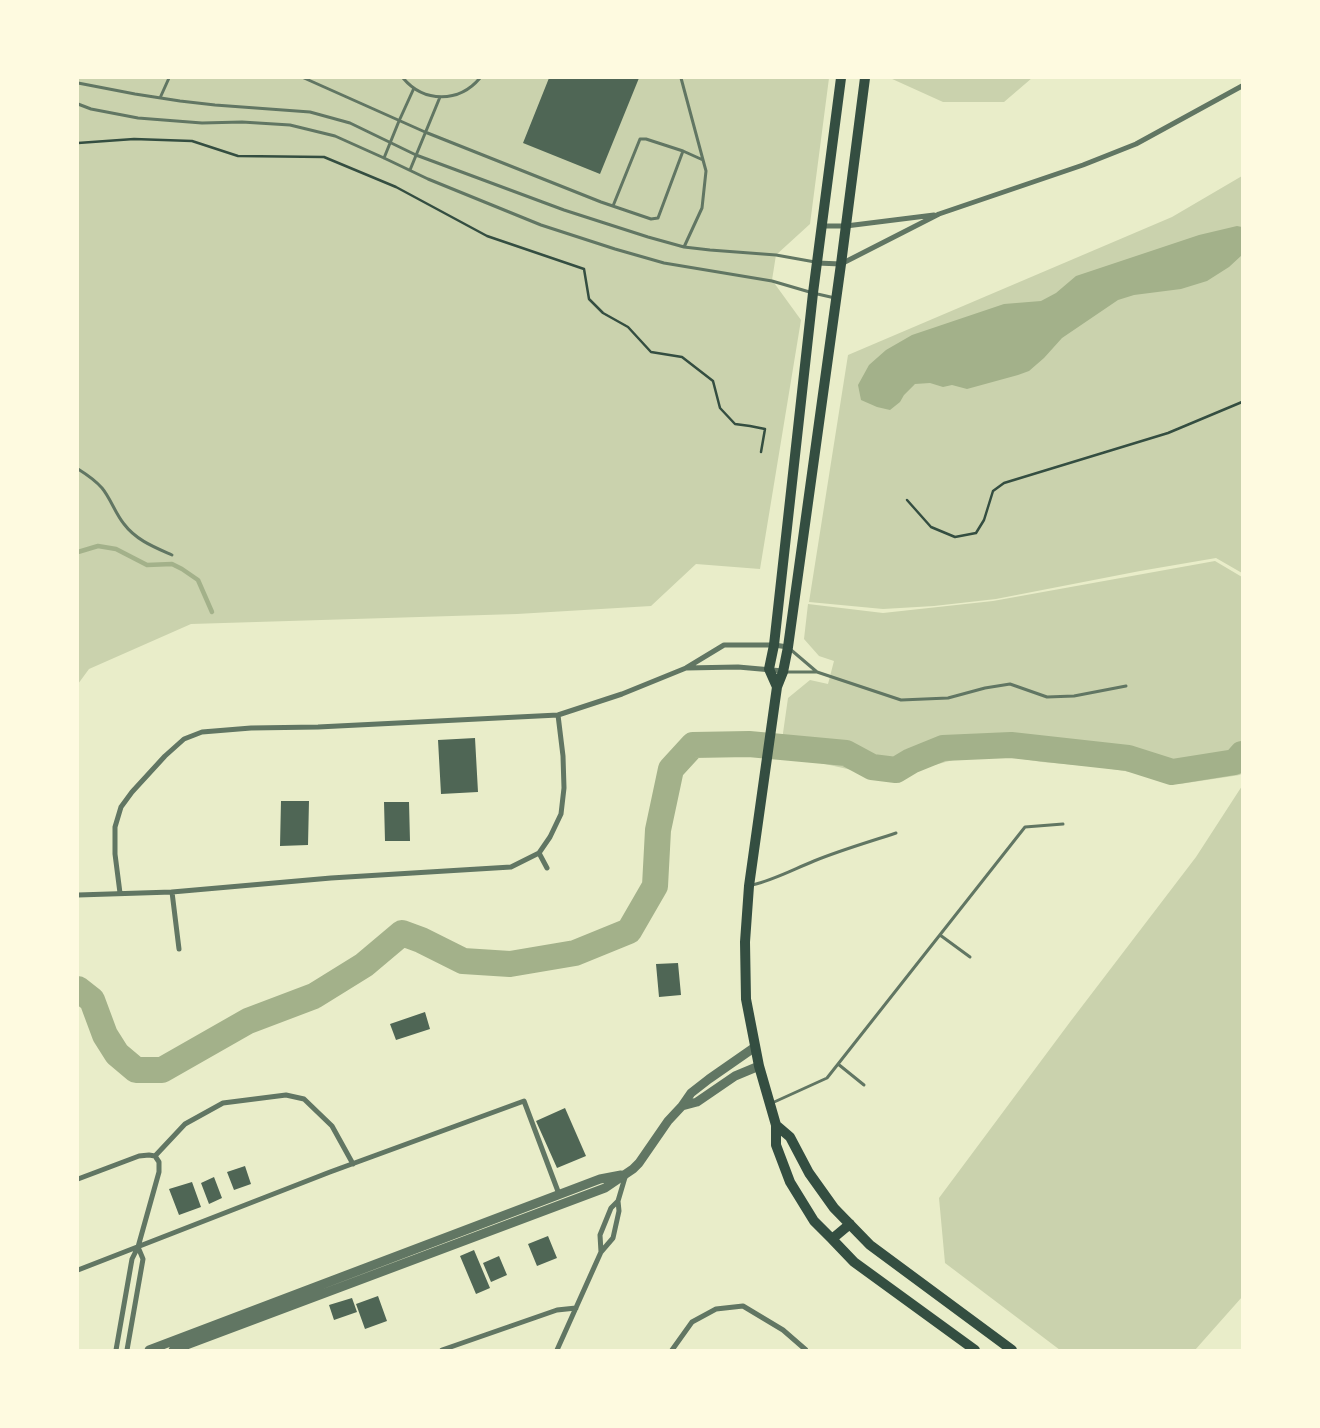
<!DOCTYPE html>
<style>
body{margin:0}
#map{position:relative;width:1320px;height:1428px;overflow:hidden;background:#e9edc9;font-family:"Archivo Narrow",sans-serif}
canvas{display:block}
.frame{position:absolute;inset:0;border:79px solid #fefae0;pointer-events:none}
</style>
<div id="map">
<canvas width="1320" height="1428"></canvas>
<div class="frame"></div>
</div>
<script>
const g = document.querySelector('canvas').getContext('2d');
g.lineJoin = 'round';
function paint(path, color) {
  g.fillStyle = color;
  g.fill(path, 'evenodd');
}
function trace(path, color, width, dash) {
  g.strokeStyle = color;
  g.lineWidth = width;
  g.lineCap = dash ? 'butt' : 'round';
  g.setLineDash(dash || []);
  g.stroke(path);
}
const green = new Path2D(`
 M78,78H829L810,224L776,255L772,280L801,320L760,569L696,564L651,606L517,614L191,624L89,669L78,684Z
 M890,78H1032L1004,102H943Z
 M1242,176V573L1216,558L1140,571L996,599L934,606L883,609L809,602L848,355L1172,217Z
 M1215,561L1242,577V773L1240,775L1180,784L1150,775L1099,767L1042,762L997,755L953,760L920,769L897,780L780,754L788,698L810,680L828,684L834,661L819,656L804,639L808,604L883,613L993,601Z
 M1242,786V1297L1195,1350H1060L945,1263L939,1198L1070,1022L1196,857Z`);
const water = new Path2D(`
 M1237,226L1242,227V255L1229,267L1207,281L1181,289L1134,295L1118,300L1062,338L1044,358L1029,371L1018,375L967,389L952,385L943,387L930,383L915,384L904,395L900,402L890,410L877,407L861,400L858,385L869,365L886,350L912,335L1004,304L1041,301L1056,293L1076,276L1199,235Z`);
const stream = new Path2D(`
 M78,552L98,546L116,549L147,565L172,564L182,569L198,580L212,612`);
const river = new Path2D(`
 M78,989L92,1000L105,1035L117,1054L136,1070H162L248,1021L314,996L364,965L402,933L421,940L463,961L510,964L575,953L629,931L655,886L658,830L671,769L693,745L749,744L846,753L872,767L896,770L911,761L943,748L1011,745L1128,758L1172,772L1235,762L1242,754`);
const building = new Path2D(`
 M549,78H639L600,174L523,143Z
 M475,738L478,792L441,794L438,740Z
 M281,801H309L308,845L280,846Z
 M384,802H409L410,841H385Z
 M678,963L681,995L659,997L656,964Z
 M425,1012L430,1029L396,1040L390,1024Z
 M565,1108L586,1156L557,1168L536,1121Z
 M245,1166L251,1184L234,1190L227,1172Z
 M214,1177L222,1198L209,1204L201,1183Z
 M192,1182L201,1207L179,1215L169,1189Z
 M548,1236L557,1258L537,1266L528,1244Z
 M474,1250L490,1288L476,1294L460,1256Z
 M499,1256L507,1275L491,1282L483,1263Z
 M378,1296L387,1321L365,1329L356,1304Z
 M352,1298L357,1312L334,1320L329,1305Z`);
const path = new Path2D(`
 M78,143L134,139L192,141L238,156L324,157L396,187L487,236L584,269L589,299L603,313L628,327L651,352L682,357L713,381L720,408L735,424L750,426L765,429L761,452
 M907,500L931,527L955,537L976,533L984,520L993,491L1004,483L1168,433L1242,402`);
const service = new Path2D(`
 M304,78L425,132L601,202L651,219L658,218L683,151L703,160
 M403,78C424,103 459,103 480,78
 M681,78L706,171L702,208L684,247
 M78,83L135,94L180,101L215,105L310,112L350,123L416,155L564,210L648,237L684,247L710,250L776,255L815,262
 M160,98L169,78
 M78,104L91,109L138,118L202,123L242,122L290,125L335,136L384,158L428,179L541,225L615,249L664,263L772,281L813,293L835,298
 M384,158L399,121L414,88
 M410,170L440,97
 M613,206L640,139H646L683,151
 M78,469C86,474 95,480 102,488C111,499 115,513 124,524C136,540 154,547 172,555
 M790,649L817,672L901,700L948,698L985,688L1010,684L1047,697L1074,696L1126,686
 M785,672H817
 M752,885C774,880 794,869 814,861C841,850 869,842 896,833
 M940,935L970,957
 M838,1064L864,1085
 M772,1103L827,1078L1025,827L1063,824`);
const minor = new Path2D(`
 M822,226H846L934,215
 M817,263L841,264L939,214L1083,165L1136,144L1242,86
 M686,668L738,667L783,671
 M539,853L547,868
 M172,892L179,949
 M120,893L115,854V827L121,807L132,792L165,756L184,739L202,732L251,728L318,727L558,715L622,694L686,668L724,645H774L788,647
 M78,895L172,892L331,878L511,867L539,853L550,837L561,814L564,788L563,756L558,715
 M155,1156L185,1124L223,1103L286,1095L304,1099L332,1126L353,1164
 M78,1179L139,1156L149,1155L155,1156L159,1162V1172L138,1247L132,1259L116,1350
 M601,1252L600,1235L611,1208L618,1201
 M78,1270L330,1172L524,1101L559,1194
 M127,1350L143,1259L138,1247
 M442,1350L557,1310L576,1308
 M557,1350L601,1252L613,1238L619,1211L618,1201L626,1174
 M672,1350L692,1322L716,1309L743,1306L783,1330L806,1350`);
const tertiary = new Path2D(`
 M682,1106L697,1102L735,1076L759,1066
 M149,1350L600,1179L621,1175
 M173,1350L605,1188L633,1169L639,1163L668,1121L682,1106L691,1093L709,1079L755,1047`);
const secondary = new Path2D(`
 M865,78L841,264L788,647L783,672L777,687L749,886L745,942L746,999L759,1066L776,1125V1145L790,1182L814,1221L832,1239L854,1262L975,1350
 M777,687L769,669L774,645L813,293L841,78
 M776,1125L790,1137L809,1173L834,1208L870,1245L1012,1350
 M832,1239L850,1224`);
paint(green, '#cad2ad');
paint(water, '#a3b18a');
trace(stream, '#a3b18a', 4.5);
trace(river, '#a3b18a', 26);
paint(building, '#4f6655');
trace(path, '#344e41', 2.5);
trace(service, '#617663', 3);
trace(minor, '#617663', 5);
trace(tertiary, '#617663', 9);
trace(secondary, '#344e41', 10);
</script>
